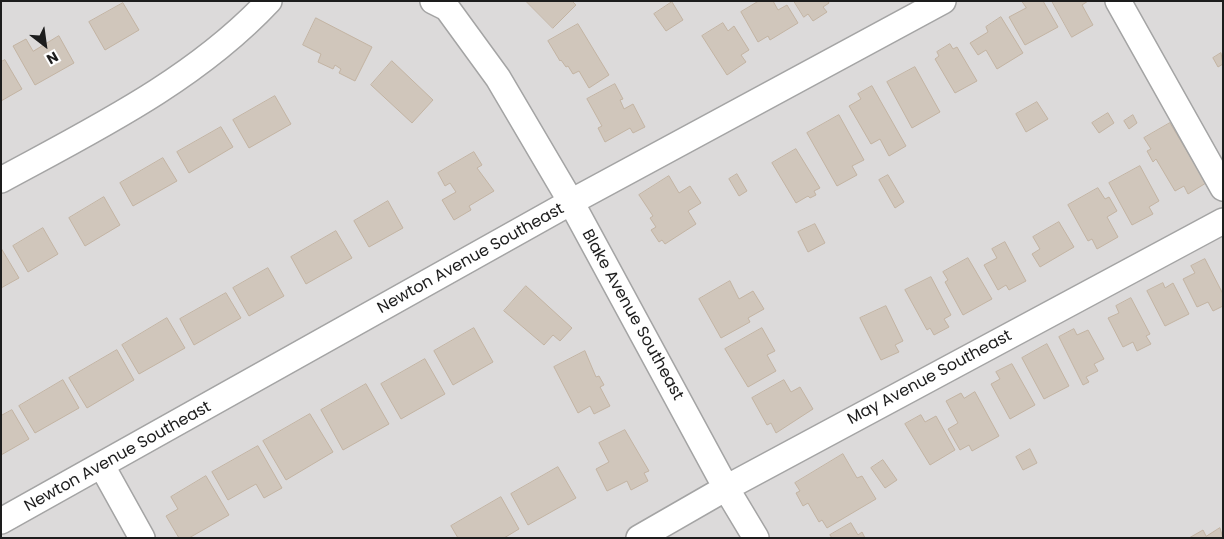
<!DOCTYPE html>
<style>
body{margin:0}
#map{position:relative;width:1224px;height:539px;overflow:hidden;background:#f0ece2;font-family:Poppins,sans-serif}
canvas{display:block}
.frame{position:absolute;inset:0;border:2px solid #1d1d1d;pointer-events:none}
.north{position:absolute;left:20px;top:20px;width:50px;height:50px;-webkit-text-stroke:4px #fff;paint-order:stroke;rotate:150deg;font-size:14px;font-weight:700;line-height:20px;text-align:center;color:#1d1d1d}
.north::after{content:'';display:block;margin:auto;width:18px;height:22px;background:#1d1d1d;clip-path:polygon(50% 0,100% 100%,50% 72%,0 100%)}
</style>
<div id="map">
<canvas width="1224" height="539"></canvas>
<div class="frame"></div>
<div class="north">N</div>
</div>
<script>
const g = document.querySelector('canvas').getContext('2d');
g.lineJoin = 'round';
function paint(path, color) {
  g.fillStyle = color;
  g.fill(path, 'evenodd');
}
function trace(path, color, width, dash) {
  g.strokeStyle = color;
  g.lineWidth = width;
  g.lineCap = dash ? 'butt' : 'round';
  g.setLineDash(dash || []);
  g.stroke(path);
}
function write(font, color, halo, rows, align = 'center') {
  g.font = font + ' Poppins,sans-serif';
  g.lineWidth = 4;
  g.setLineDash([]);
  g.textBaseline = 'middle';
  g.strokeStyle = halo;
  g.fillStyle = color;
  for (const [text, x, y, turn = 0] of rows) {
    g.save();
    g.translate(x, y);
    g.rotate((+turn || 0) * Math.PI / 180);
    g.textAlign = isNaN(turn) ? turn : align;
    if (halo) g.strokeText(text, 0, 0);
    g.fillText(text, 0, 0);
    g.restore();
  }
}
const residential = new Path2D(`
 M1,1H1223V538H1Z`);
const building = new Path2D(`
 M526,1H572L576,5L553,28Z
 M759,1H773L778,10L787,5L798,23L770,40L768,36L758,42L741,12Z
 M794,1H828L829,3L823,7L827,12L813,21L808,14L804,17Z
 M1022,1H1043L1058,27L1025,45L1009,17L1026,8Z
 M1052,1H1088L1082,5L1093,25L1072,37Z
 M672,2L683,20L666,31L654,14Z
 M123,3L139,30L105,50L89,22Z
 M1001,17L1023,53L997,69L986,50L978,55L970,43L988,32L986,27Z
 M316,18L372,47L355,81L339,73L341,69L335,65L333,69L318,62L321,54L303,45Z
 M723,23L728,31L734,26L749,50L741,55L746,62L727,75L702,36Z
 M578,24L609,75L589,88L579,71L573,74L568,66L566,67L561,60L560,61L548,41Z
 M59,36L74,63L35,85L13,46L26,39L33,51Z
 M950,44L953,49L957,47L977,81L955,93L935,59L939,56L937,52Z
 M1221,53L1223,64L1218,67L1213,58Z
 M5,60L22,89L1,101V62Z
 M392,61L433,100L412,123L371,85Z
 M915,67L940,112L912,128L887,82Z
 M615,84L623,99L620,100L624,109L633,104L645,127L633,133L630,128L605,142L598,128L602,126L587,99Z
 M872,86L906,146L889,156L880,139L871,144L849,106L861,99L858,94Z
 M275,96L291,124L249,148L233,120Z
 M1037,102L1048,119L1026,132L1016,114Z
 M1108,113L1114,123L1099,133L1092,123Z
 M839,115L864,160L852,166L857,175L837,186L807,133Z
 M1133,115L1137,123L1129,129L1124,121Z
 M1170,123L1206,183L1188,194L1184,186L1175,191L1156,159L1153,162L1147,151L1151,149L1144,138Z
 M221,127L233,147L189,173L177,152Z
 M796,149L820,188L814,191L816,195L810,198L808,196L796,203L772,163Z
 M474,152L482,165L477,168L494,191L469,206L471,210L454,220L442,200L456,192L450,183L445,186L438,173Z
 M163,158L177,181L133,206L120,183Z
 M1140,166L1159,201L1149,207L1153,214L1132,225L1109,183Z
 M737,174L747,191L739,196L729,179Z
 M888,175L904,202L895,208L879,180Z
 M669,176L679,193L690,186L701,203L688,211L696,224L665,244L662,240L659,242L651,230L656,227L650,218L653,216L639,195Z
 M1098,188L1105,199L1109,197L1117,211L1107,217L1118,237L1097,249L1092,239L1088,241L1068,205Z
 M104,197L120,225L85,246L69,218Z
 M388,201L403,228L369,247L354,221Z
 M1059,222L1074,247L1040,267L1032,254L1040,249L1033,237Z
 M815,224L825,243L808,252L798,232Z
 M43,228L58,254L28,272L13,246Z
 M336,231L352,258L306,284L291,257Z
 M1005,242L1026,281L1009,290L1006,285L998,290L984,265L997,258L992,249Z
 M1,248L19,278L1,288Z
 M968,258L992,299L963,315L945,282L948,280L943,272Z
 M1205,259L1223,294V306L1213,311L1208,302L1197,307L1183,279L1195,273L1191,266Z
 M268,268L284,296L249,316L233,288Z
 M931,277L951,315L944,319L949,327L934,335L930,328L927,330L905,290Z
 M730,281L739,299L753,291L764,309L748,318L750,322L721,338L699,299Z
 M1163,283L1165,288L1173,283L1189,314L1165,326L1147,291Z
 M526,286L572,328L560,341L553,335L544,345L504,311Z
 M226,293L241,318L194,345L180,319Z
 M1131,298L1150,334L1146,336L1151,344L1137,351L1133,342L1123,347L1108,318L1119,313L1116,306Z
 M886,306L903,341L895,345L899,352L881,360L860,318Z
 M167,318L185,348L139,374L122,345Z
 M474,328L493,362L453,385L434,351Z
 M762,328L775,351L767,355L776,371L748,387L725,349Z
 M1074,329L1077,335L1088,330L1104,359L1094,364L1098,371L1086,377L1089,382L1083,385L1059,337Z
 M1047,344L1069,386L1044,399L1022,358Z
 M117,350L134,380L87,408L69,378Z
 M585,351L596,377L599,376L604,385L600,387L610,406L594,414L590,406L578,413L554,367Z
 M425,359L445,394L401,419L381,384Z
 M1012,364L1035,405L1010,419L991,384L1000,379L996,372Z
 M63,380L79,408L35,433L19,406Z
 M784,380L791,392L800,387L813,409L776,433L771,423L767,425L752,398Z
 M366,384L389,424L343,450L321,410Z
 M975,392L999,436L972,451L969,445L960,450L948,429L958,423L946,401L961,393L964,398Z
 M12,410L29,439L1,455V416Z
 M310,414L333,452L286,480L263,441Z
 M921,415L925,422L936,416L955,450L930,465L905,424Z
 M625,430L649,471L644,473L648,481L631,490L627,481L607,491L596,469L609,462L599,443Z
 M258,446L282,488L264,498L256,484L228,500L212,472Z
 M1030,449L1037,463L1023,470L1016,457Z
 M843,454L857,478L862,476L876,499L827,528L822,520L819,522L808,503L803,506L796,493L800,491L795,483Z
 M883,460L897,480L885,488L871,468Z
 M558,467L576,498L528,525L511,494Z
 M206,476L229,515L189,538H179L166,516L178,509L171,497Z
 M501,497L519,529L504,538H458L451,526Z
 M851,523L858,535L862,532L865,538H832L830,535Z
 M1220,528L1223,538H1189L1203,530L1206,536Z`);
const street = new Path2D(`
 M433,1L447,8L498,78L571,202L726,488L756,538
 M1118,1L1223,188
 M1,180C95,129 195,80 269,1
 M102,466L142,538
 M1,521L571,202L943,1
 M639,538L726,488L1223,221`);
const streetNames = [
 ["Newton Avenue Southeast",471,259,-29],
 ["Blake Avenue Southeast",632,315,61],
 ["May Avenue Southeast",930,378,-28],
 ["Newton Avenue Southeast",118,457,-29]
];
paint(residential, '#dcdada');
paint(building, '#d0c6bb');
trace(building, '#c3b4a3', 1);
trace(street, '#a4a4a4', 28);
trace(street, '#fff', 25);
write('16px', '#1d1d1d', '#fff', streetNames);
</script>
